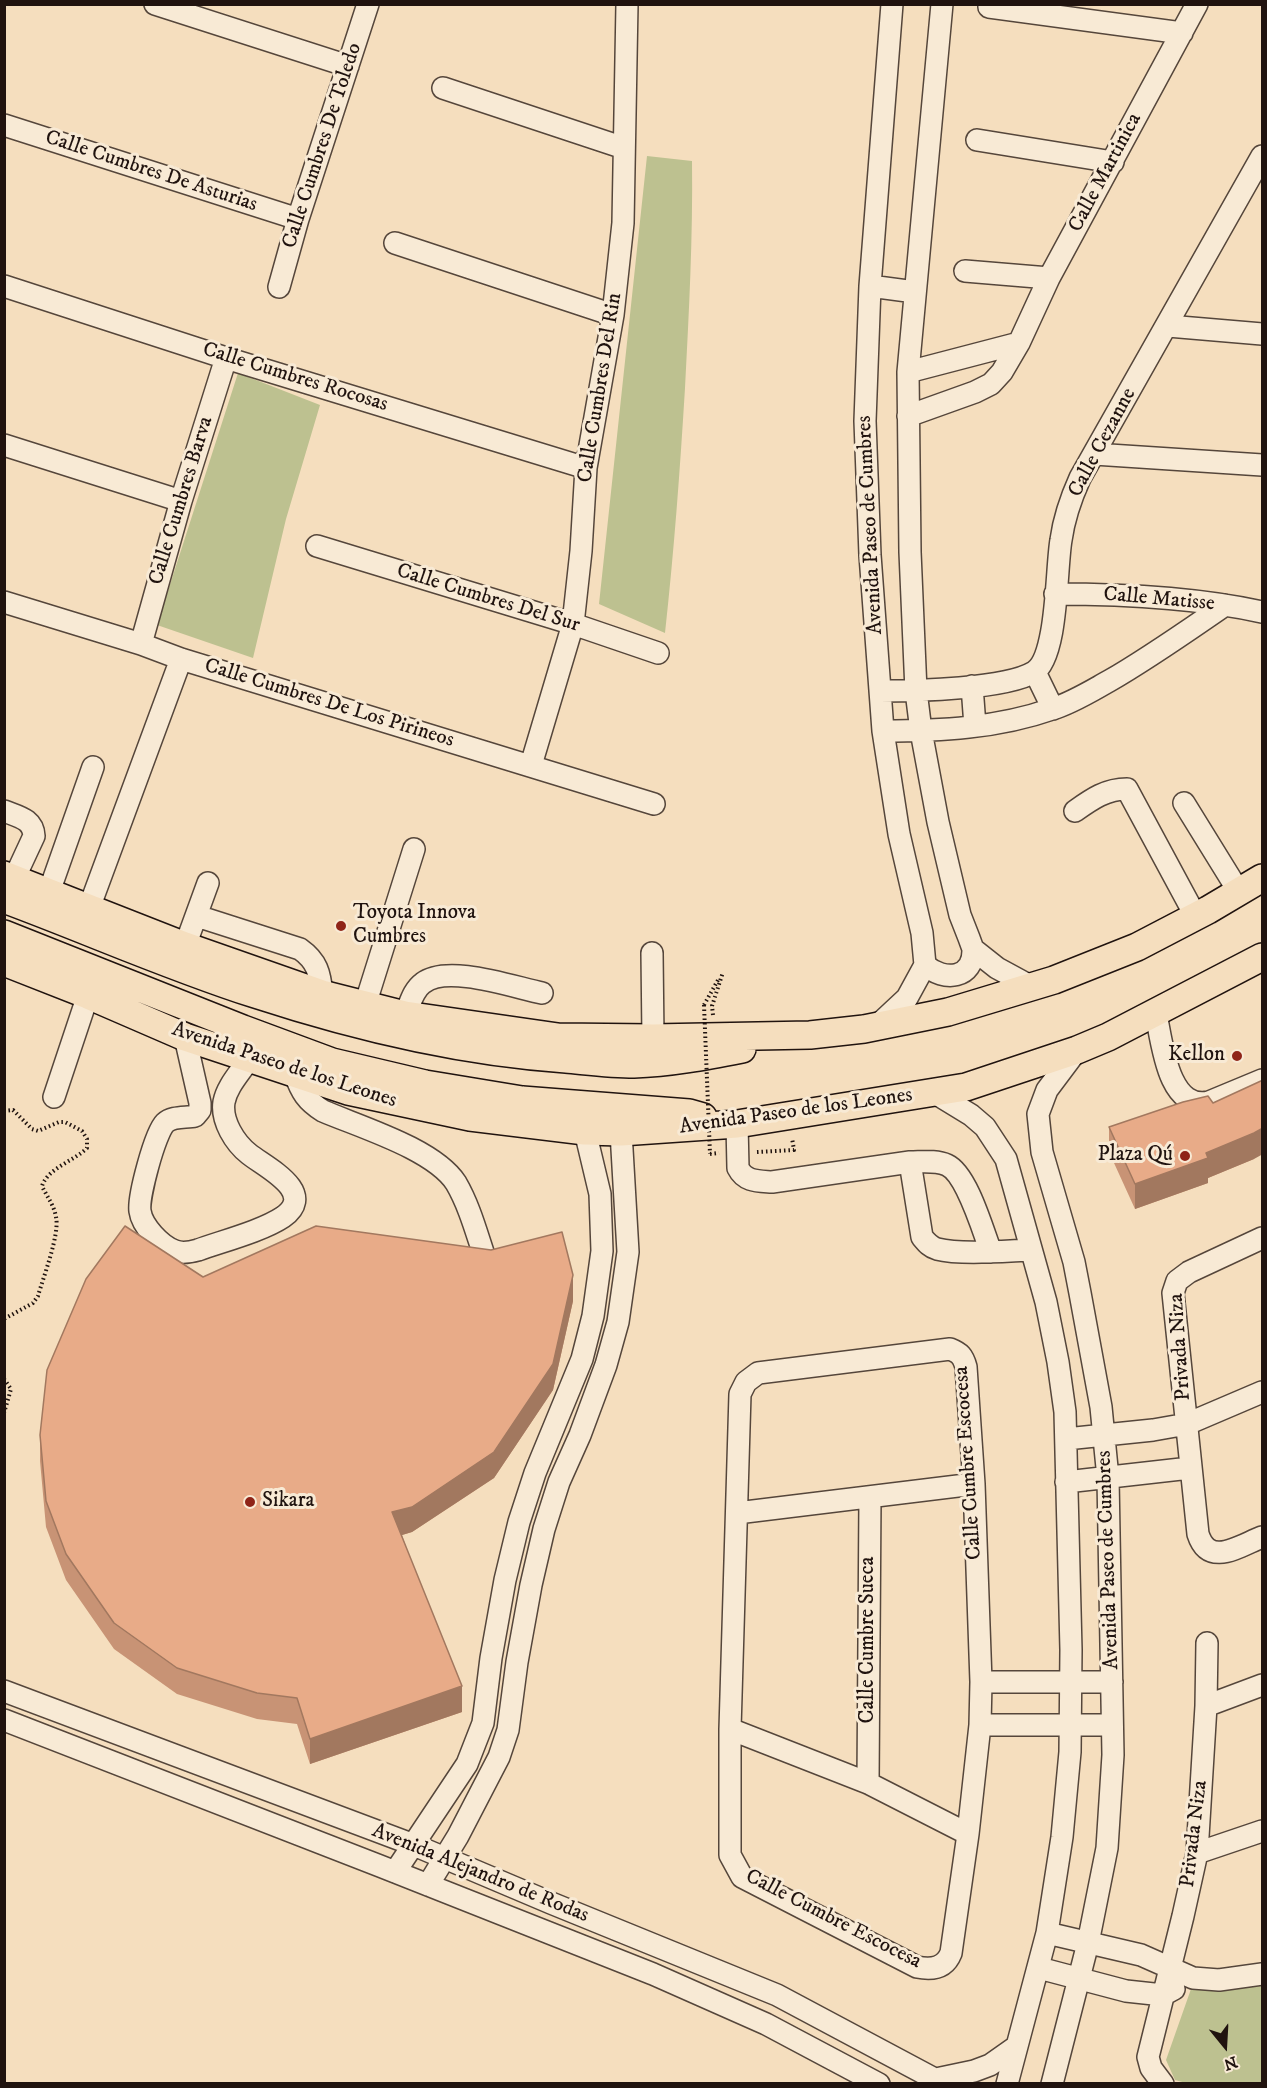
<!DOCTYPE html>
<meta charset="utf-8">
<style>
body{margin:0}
#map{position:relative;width:1267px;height:2088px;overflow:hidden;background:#f5debe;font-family:"IM FELL DW Pica",serif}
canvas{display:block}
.frame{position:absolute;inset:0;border:6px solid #20130f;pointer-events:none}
.north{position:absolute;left:1195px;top:2016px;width:60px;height:60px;-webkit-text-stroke:4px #f8ead5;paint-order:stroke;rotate:162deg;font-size:16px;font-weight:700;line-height:24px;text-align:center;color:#20130f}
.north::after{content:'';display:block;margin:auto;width:21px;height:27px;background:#20130f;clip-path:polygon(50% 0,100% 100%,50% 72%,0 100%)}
</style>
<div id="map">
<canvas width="1267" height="2088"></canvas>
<div class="frame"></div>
<div class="north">N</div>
</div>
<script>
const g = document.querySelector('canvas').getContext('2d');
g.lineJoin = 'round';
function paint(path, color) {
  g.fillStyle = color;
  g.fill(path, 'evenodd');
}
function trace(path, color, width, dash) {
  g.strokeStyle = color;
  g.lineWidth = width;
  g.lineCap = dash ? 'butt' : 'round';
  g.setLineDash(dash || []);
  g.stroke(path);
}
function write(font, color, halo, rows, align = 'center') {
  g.font = font + ' "IM FELL DW Pica",serif';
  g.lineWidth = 6;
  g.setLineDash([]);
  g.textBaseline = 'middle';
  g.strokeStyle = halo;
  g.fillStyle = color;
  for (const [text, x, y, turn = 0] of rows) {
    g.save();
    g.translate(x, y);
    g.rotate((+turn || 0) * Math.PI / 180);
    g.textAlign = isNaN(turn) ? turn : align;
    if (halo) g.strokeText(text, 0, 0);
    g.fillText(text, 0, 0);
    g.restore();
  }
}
const green = new Path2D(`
 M647,156L692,161C693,237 689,312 685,388C680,470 674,552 665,633L599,604Z
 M238,373L320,405L286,519L253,658L157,625Z
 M1262,1986V2083H1186L1175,2080L1166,2060L1191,1989Z`);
const path = new Path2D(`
 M704,1005L718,980
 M713,1015L712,1006L723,972
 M4,1111L13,1110L32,1129L38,1131L59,1122H65L82,1131L87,1139V1148C74,1161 48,1168 42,1186C47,1197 54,1205 56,1217C60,1234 43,1278 38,1296L33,1303L4,1319
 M757,1152L794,1150L792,1138
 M710,1154L719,1153
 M4,1379L11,1389L4,1413`);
const minor = new Path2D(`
 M155,4L348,66
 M942,4L908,372L910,552L916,691L921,731L938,822L960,915L969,938L973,949L997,968L1032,987
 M989,7L1182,33
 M443,88L624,148
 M4,125L298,219
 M977,140L1113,162
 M395,243L613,315
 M965,271L1049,278
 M4,286L226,358L586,468
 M870,286L915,292
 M279,287L298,219L368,4
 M1168,326L1262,334
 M908,372L1019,343
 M908,416L975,392L991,384L1002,372L1019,343L1049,278L1197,4
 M4,445L181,501
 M1094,454L1262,465
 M317,546L573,624L658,653
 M1055,594C1121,594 1199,598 1262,612
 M4,602L141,644L181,659L654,804
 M141,644L181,501L226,358
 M1035,672L1053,709
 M972,686L975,726
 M880,691C915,691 1006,689 1034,672C1058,657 1056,568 1061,540C1064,518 1071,498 1080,478L1262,156
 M883,731C940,731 998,728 1052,709C1072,703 1091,691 1109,681C1149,658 1187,631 1225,605
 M531,765L573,624L581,551L586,468L613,315L623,223L627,4
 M1184,803L1239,892
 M4,811C19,817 33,819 34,836L14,879
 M1075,811C1092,799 1106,789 1127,789L1196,917
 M49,892L93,767
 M89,908L181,659
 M197,916L300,949C317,961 320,973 322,994
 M185,946L208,883
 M652,953L653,1038
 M925,965C944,982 974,979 973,949
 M365,1005L414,849
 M1156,1014C1162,1042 1168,1111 1209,1102L1262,1080
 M405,1015C410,1004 413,990 423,983C447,964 513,987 542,993
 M877,1026L907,998L925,965L922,933L899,834L883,731L870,555L865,421L870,286L892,4
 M185,1037L200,1103V1110L195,1116C186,1118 172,1116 165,1123C155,1133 138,1197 140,1211C142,1226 161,1246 175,1251C183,1254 191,1252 198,1250C223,1241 262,1231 283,1217C318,1192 265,1167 249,1154C235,1143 221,1121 224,1102C227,1086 240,1073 249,1059
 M295,1074C301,1092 307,1101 323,1111C360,1127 434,1149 456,1183C470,1207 477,1235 486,1261
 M935,1093L971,1115L985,1127L1006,1159L1046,1302L1058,1362L1065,1412L1071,1650L1070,1752L1062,1837L1047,1933L1007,2084
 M54,1097L88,995
 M737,1124L738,1168C745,1182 758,1181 772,1182L910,1162C922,1162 936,1160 947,1165C967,1174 983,1231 991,1252
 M910,1162L922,1237C927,1243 930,1247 937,1249C961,1255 1005,1251 1031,1250
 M1262,1238L1189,1272L1177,1281L1173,1293L1198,1534C1209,1568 1239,1546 1262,1537
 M950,1349C960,1353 963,1356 966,1367L974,1484L981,1682L980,1725L968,1834L951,1953C945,1968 932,1970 917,1967L742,1877L730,1855V1729L740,1394L746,1382L758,1373Z
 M1066,1439L1153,1430L1187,1424L1262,1392
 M1066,1482L1190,1468
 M737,1513L974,1484
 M981,1682H1112
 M4,1691L414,1845L551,1903L777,1995L944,2084
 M1206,1706L1262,1685
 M4,1720L380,1866L653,1974L766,2024L879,2084
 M980,1725H1112
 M730,1729L868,1783L968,1834
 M868,1783L870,1497
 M1197,1853L1262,1831
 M395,1872L467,1764L483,1723L491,1658L505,1580L519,1522L535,1473L582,1359L593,1316L602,1251L600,1194L585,1131
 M428,1885L458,1836L499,1757L508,1730L517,1662L531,1585L544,1529L559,1482L580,1435L606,1365L618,1322L628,1252L621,1132
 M1047,1933L1141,1955L1193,1978L1219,1980L1262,1974
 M1039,1968L1126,1991L1163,1995L1174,1989
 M936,2079L974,2071L990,2065L1017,2046
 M1052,2084L1088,1943L1107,1848L1113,1755L1108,1478L1101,1407L1080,1293L1074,1262L1042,1152L1038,1114L1047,1090L1077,1050
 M1163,2084L1151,2068L1148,2057L1183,1916L1197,1853L1206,1706L1207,1643`);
const major = new Path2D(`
 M4,875L185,946L322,994L405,1015L558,1037L653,1038L810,1035L864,1029L948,1012L1054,980L1137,947L1208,910L1262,878
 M4,899C88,930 170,967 255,994C356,1027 460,1052 566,1059C588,1061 611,1064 634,1064C670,1063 706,1056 742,1049
 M4,934L243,1029L332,1062L425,1084L522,1100L689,1113L703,1117
 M4,962L88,995L185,1037L348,1091L470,1117L585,1131L621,1132L737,1124L966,1087L1077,1050L1108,1037L1262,957`);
const pathBridge = new Path2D(`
 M704,1005L710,1154`);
const wall = new Path2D(`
 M1213,1103L1254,1159L1208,1178V1183L1135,1209L1109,1152V1127Z
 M203,1277L573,1301L553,1390L494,1478L412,1532L402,1535L462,1712L310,1764L297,1724L257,1719L177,1694L114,1649L66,1580L46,1527L40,1461V1435Z`);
const shadedWall = new Path2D(`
 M1263,1128V1154L1254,1159L1208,1178V1183L1135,1209V1184Z
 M573,1275V1301L553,1390L494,1478L412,1532L392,1538V1512Z
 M462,1686V1712L310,1764V1739Z`);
const building = new Path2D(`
 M1263,1080V1128L1254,1133L1206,1153L1208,1158L1135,1184L1109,1127L1183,1102L1208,1096L1213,1103Z
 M125,1226L203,1277L316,1226L491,1250L562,1232L573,1275L553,1364L494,1452L412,1507L392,1512L462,1686L310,1739L297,1698L257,1693L177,1668L114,1623L66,1554L46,1501L40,1435L47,1370L86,1279Z`);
const markers = [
 [341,926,6,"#8f2418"],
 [1237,1056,6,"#8f2418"],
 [1185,1156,6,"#8f2418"],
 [250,1502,6,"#8f2418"]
];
const streetNames = [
 ["Calle Cumbres De Toledo",323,146,-72],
 ["Calle Cumbres De Asturias",151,172,18],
 ["Calle Martinica",1106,173,-62],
 ["Calle Cumbres Rocosas",295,378,17],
 ["Calle Cumbres Del Rin",601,388,-81],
 ["Calle Cezanne",1103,443,-62],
 ["Calle Cumbres Barva",182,501,-73],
 ["Avenida Paseo de Cumbres",871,525,-93],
 ["Calle Cumbres Del Sur",488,599,17],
 ["Calle Matisse",1159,600,5],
 ["Calle Cumbres De Los Pirineos",329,704,17],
 ["Avenida Paseo de los Leones",284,1066,18],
 ["Avenida Paseo de los Leones",796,1112,-8],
 ["Privada Niza",1181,1347,-94],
 ["Calle Cumbre Escocesa",969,1463,-94],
 ["Avenida Paseo de Cumbres",1109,1560,-92],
 ["Calle Cumbre Sueca",869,1640,-90],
 ["Privada Niza",1195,1834,-83],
 ["Avenida Alejandro de Rodas",480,1874,22],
 ["Calle Cumbre Escocesa",833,1920,27]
];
const poiNames = [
 ["Toyota Innova",353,914],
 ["Cumbres",353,938],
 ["Kellon",1225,1056,"right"],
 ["Plaza Qú",1173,1156,"right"],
 ["Sikara",262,1502]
];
paint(green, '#bdc190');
trace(minor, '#55463b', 24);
trace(major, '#20130f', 30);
trace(path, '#20130f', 4, [1.5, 3]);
trace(minor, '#f8ead5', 21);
trace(major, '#f5debe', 27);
trace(pathBridge, '#20130f', 4, [1.5, 3]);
paint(wall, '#c89375');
paint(shadedWall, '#a2785f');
paint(building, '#e8ab88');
trace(building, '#a2785f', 1.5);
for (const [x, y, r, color] of markers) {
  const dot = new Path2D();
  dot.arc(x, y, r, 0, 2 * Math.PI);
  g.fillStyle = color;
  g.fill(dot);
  trace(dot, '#f8ead5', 2);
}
write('21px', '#20130f', '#f8ead5', streetNames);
write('21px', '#20130f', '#f8ead5', poiNames, 'left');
</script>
